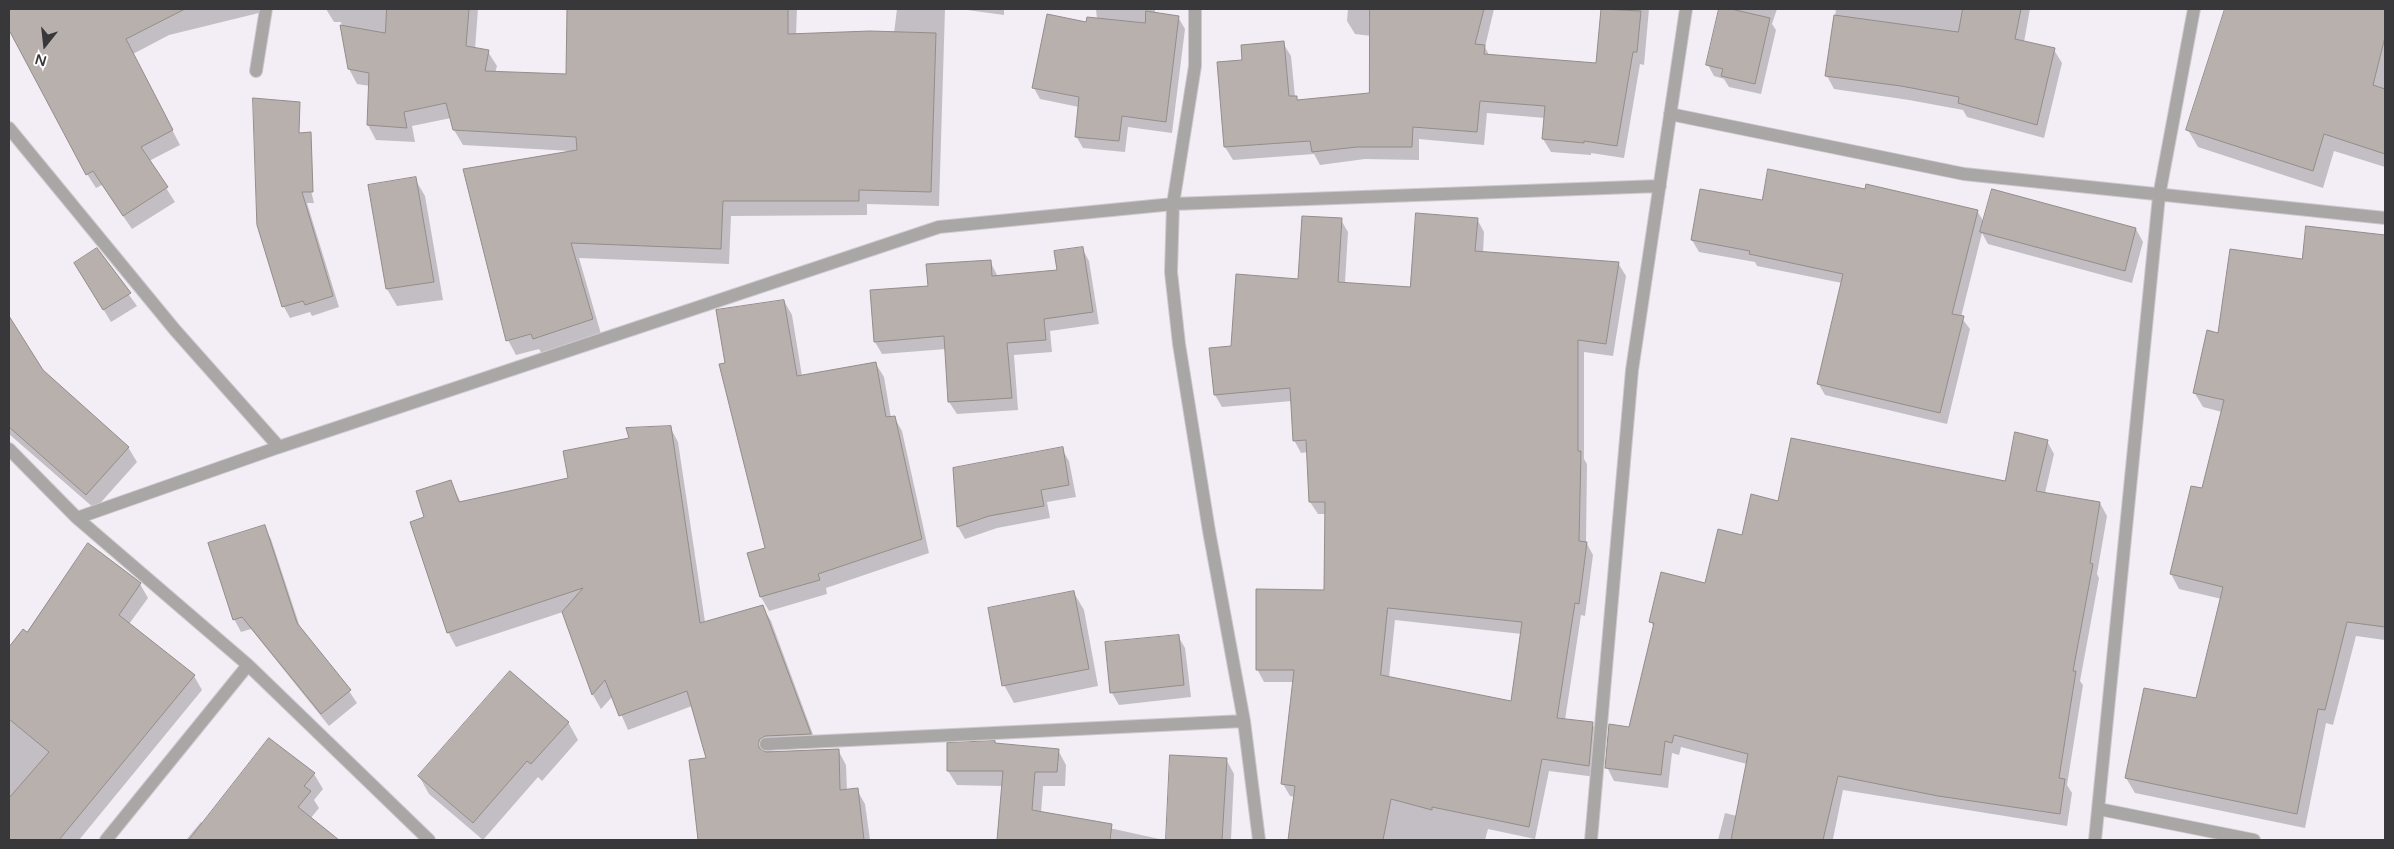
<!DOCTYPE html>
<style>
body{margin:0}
#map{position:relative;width:2394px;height:849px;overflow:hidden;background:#f3eef5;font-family:"Varela Round",sans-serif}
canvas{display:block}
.frame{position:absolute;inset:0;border:10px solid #383739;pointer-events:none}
.north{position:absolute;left:20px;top:20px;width:50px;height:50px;-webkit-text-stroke:4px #fefdfe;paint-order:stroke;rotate:196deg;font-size:14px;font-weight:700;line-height:20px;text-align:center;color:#383739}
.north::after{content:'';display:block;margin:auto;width:18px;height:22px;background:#383739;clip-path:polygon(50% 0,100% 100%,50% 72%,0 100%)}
</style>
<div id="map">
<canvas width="2394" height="849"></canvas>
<div class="frame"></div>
<div class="north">N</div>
</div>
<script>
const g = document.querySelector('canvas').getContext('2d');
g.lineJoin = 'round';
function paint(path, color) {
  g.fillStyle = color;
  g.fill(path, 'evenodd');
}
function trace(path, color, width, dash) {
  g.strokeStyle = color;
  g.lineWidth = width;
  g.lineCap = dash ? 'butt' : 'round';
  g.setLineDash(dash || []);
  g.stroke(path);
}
const shadow = new Path2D(`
 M9,9H267V11L169,35L133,54L180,145L149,161L175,202L132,229L102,185L96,188L87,174L9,26Z
 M326,9H478L475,49L488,52L497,66L495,73L567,75L568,9H797L796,35L894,33L897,9H945L939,206L867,204V215L731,216L729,264L579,258L601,334L542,354L539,349L516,355L508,340L571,151L463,145L454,130L451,118L412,126L415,142L376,140L368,125L370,86L357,84L349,69L341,22H334Z
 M960,9H1004V15Z
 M1096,9H1155V14L1178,17L1185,29L1172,133L1128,127L1125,152L1083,148L1076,136L1079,107L1040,99L1034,88L1087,24L1097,19Z
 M1348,9H1494L1485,47L1489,55L1598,64L1603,9H1649L1644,65L1640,64L1624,158L1591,153V155L1551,152L1543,139L1545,118L1487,113L1484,145L1419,139V160L1365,159L1320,165L1314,154L1233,160L1225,147L1243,62L1283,43L1291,56L1295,97L1299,102L1370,94L1371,36L1355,34L1347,21Z
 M1721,9H1777L1772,24L1776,30L1761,94L1729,87L1724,79L1714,76L1708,65Z
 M1836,9H2030L2024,42L2054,50L2062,63L2044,138L1967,117L1963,110L1909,100L1834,89L1827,76Z
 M2226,9H2385V167L2334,151L2323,188L2198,147L2188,130Z
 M292,112L314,203H307L339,307L312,316L310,312L290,318L284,307L258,225Z
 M415,179L425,196L443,300L397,306L387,289Z
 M1763,202L1977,211L1984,222L2136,229L2143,242L2132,283L1988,244L1982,233L1961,317L1970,329L1947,424L1825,395L1818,383L1842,283L1757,266L1755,262L1699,252L1692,240Z
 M1477,219L1484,232L1483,253L1618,263L1626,276L1613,356L1584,352V459L1587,464L1586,542L1593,555L1585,616L1581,615L1565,720L1592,724L1600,736L1596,777L1549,771L1535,839L1488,829L1485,840H1289L1295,797L1290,796L1283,784L1294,682H1264L1257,669L1325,591L1326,514H1318L1310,502L1308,452L1301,453L1294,440L1292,401L1222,407L1215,395L1232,347L1299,280L1341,220L1348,232L1345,283L1411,288ZM1395,620L1522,634L1512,703L1389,678Z
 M2307,227L2385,236V640L2356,636L2333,725L2326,723L2305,828L2135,793L2126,778L2197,700L2222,599L2179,589L2171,574L2203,490L2222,412L2203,407L2194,392L2219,334L2303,261Z
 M1082,248L1089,261L1099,324L1050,331L1052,352L1014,355L1018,410L957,414L949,402L946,349L882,354L875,342L929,287L990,261L998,277L1058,272Z
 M97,250L137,306L111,322L83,276Z
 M784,301L792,315L802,376L876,364L884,377L891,418L894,417L902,431L929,553L826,588L827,594L769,611L761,597L748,554L767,549L726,364Z
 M9,318L42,371L128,447L137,462L95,509L9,434Z
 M670,427L678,442L705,622L762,606L771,621L818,748L774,750L769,753L838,750L846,765L847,791L857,790L865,804L870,840H700L690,761L708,759L692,706L628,730L613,696L601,709L593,695L563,612L456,647L448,632L426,518L450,481L461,503L569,479L630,439Z
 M2047,441L2054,454L2045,493L2100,503L2107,516L2097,574L2099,578L2080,681L2083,685L2067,785L2072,793L2067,826L1843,790L1833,839L1839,840H1718L1725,813L1737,816L1747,764L1681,747L1679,755L1672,753L1668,788L1614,781L1607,767L1630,728L1654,628L1651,622L1706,584L1743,536L1779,502L2006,482Z
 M1062,449L1069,461L1076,497L1047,502L1050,518L997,528L965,539L958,527L954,469Z
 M264,527L271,539L301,630L349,691L357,703L329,726L251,629L241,632L234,619Z
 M140,584L148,598L129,624L194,676L202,690L79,840H9V649L23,631L27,633Z
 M1074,593L1084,610L1098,686L1014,703L1004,685Z
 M1178,636L1185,648L1191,697L1119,705L1112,693Z
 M568,722L578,740L542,781L538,777L483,840L429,794L419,776Z
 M995,742L996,744L1058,750L1066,765L1065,786H1043L1041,813L1164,840H998L1002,786L957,785L948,771Z
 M1172,756L1226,759L1234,774L1231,840H1167Z
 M314,774L323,789L314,800L319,808L310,819L337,840H186L201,822L203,824Z`);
const building = new Path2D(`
 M9,9H185L126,39L173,130L141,147L168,187L123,216L93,171L86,175L9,30Z
 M387,9H469L466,46L489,50L485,71L566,74L567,9H788V34L870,31L936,33L931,192L859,190V201H723L721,249L571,243L593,319L533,339L531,334L506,341L463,169L577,150L576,137L453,130L446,103L404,112L407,128L367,125L369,73L348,69L340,25L385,33Z
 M1370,9H1484L1475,44L1485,45L1484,54L1596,63L1601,9L1641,11L1637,52H1633L1617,146L1584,141V143L1542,139L1545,106L1480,101L1477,132L1413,127L1412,147H1357L1312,152L1310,141L1224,147L1217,62L1242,60L1241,45L1284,41L1289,96H1297V100L1369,93Z
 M1719,9H1731L1770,18L1755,84L1721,76L1723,69L1706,65Z
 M1963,9H2021L2015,39L2055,48L2037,125L1958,103L1959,97L1901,86L1825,76L1834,15L1958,32Z
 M2225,9H2385V37L2373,85L2385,89V154L2324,134L2313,171L2186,130Z
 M1146,11L1179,16L1166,122L1122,116L1119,141L1075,137L1079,97L1032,88L1047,14L1086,22L1087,17L1145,23Z
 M253,98L300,102L299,133L311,132L313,192H302L333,296L305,305L303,301L282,307L257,225Z
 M1768,169L1865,189L1866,184L1978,210L1952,314L1964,316L1940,413L1817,384L1843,274L1749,254L1750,251L1691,240L1700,189L1762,200Z
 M416,177L434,282L386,289L368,185Z
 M1992,189L2136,228L2125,271L1980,232Z
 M1416,213L1478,218L1475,251L1619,262L1606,344L1578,340V451H1581L1579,541L1587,542L1579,604L1575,603L1557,718L1593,722L1589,766L1542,759L1529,827L1432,807V810L1391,799L1383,840H1288L1295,786L1281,784L1294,670H1256V589L1324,590L1325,502H1309L1306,440L1293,441L1290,388L1214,395L1209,348L1231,346L1236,274L1298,279L1302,216L1342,218L1338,282L1410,287ZM1388,608L1522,622L1511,701L1381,675Z
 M2306,226L2385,235V627L2347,622L2325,710L2318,709L2297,814L2125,778L2144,688L2196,698L2223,587L2170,574L2191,486L2202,488L2224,400L2193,393L2207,330L2218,333L2230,249L2302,259Z
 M1083,247L1093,312L1044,319L1046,340L1007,343L1012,398L948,402L944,336L874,342L870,290L928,286L926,264L991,260L992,276L1057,270L1054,251Z
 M97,248L131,293L103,310L74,263Z
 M784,300L797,376L876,362L886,417L895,416L922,539L818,574L820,580L760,597L747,553L765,548L719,364L725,363L716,310Z
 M9,316L43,370L129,447L86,495L9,427Z
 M671,426L700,623L763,605L811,734L765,736L759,740V748L766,752L839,749L840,790L858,788L864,840H698L689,760L706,758L687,691L619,716L605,680L592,695L562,612L583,588L447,633L410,522L424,517L416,491L451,480L459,502L568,478L563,451L629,438L626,428Z
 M2015,432L2048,440L2036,491L2100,502L2090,563L2093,564L2073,671H2076L2059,778L2065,779L2060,814L1938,796L1838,776L1823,840H1731L1748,754L1674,735L1672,743L1665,741L1661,775L1605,768L1609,724L1629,727L1654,623L1649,622L1661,572L1705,583L1718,529L1742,535L1751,494L1778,501L1791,438L2005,481Z
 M1063,447L1069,485L1041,490L1044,506L989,516L957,527L953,468Z
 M265,525L297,623L351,690L321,714L242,617L233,620L208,543Z
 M88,543L141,583L119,615L195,675L59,840H9V798L49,752L9,719V647L23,629L27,632Z
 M1074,591L1089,669L1002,686L988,608Z
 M1179,635L1184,685L1110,693L1105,642Z
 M510,671L569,722L531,764L527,761L473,823L418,776Z
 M269,738L315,773L304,786L311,791L298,807L339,840H189Z
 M995,741V743L1059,749L1057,772H1035L1032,810L1112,824L1110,840H997L1003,771H947V743Z
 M1170,755L1227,758L1222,840H1166Z`);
const minor = new Path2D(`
 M1195,9V66L1173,204L1171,272L1179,344L1209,531L1244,721L1259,840
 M256,71L266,9
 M1670,114L1964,174L2385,218
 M9,128L175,330L279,447L939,227L1173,204L1660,186
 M9,449L77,518
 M248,665L77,518L279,447
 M766,744L1244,721
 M2099,809L2254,840
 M106,840L248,665L429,840
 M1591,840L1632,370L1686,9
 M2095,840L2159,196L2194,9`);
paint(shadow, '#0003');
paint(building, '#b7b0ad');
trace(building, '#938c89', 1);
trace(minor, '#cec9cf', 14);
trace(minor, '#a9a7a5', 12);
</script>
